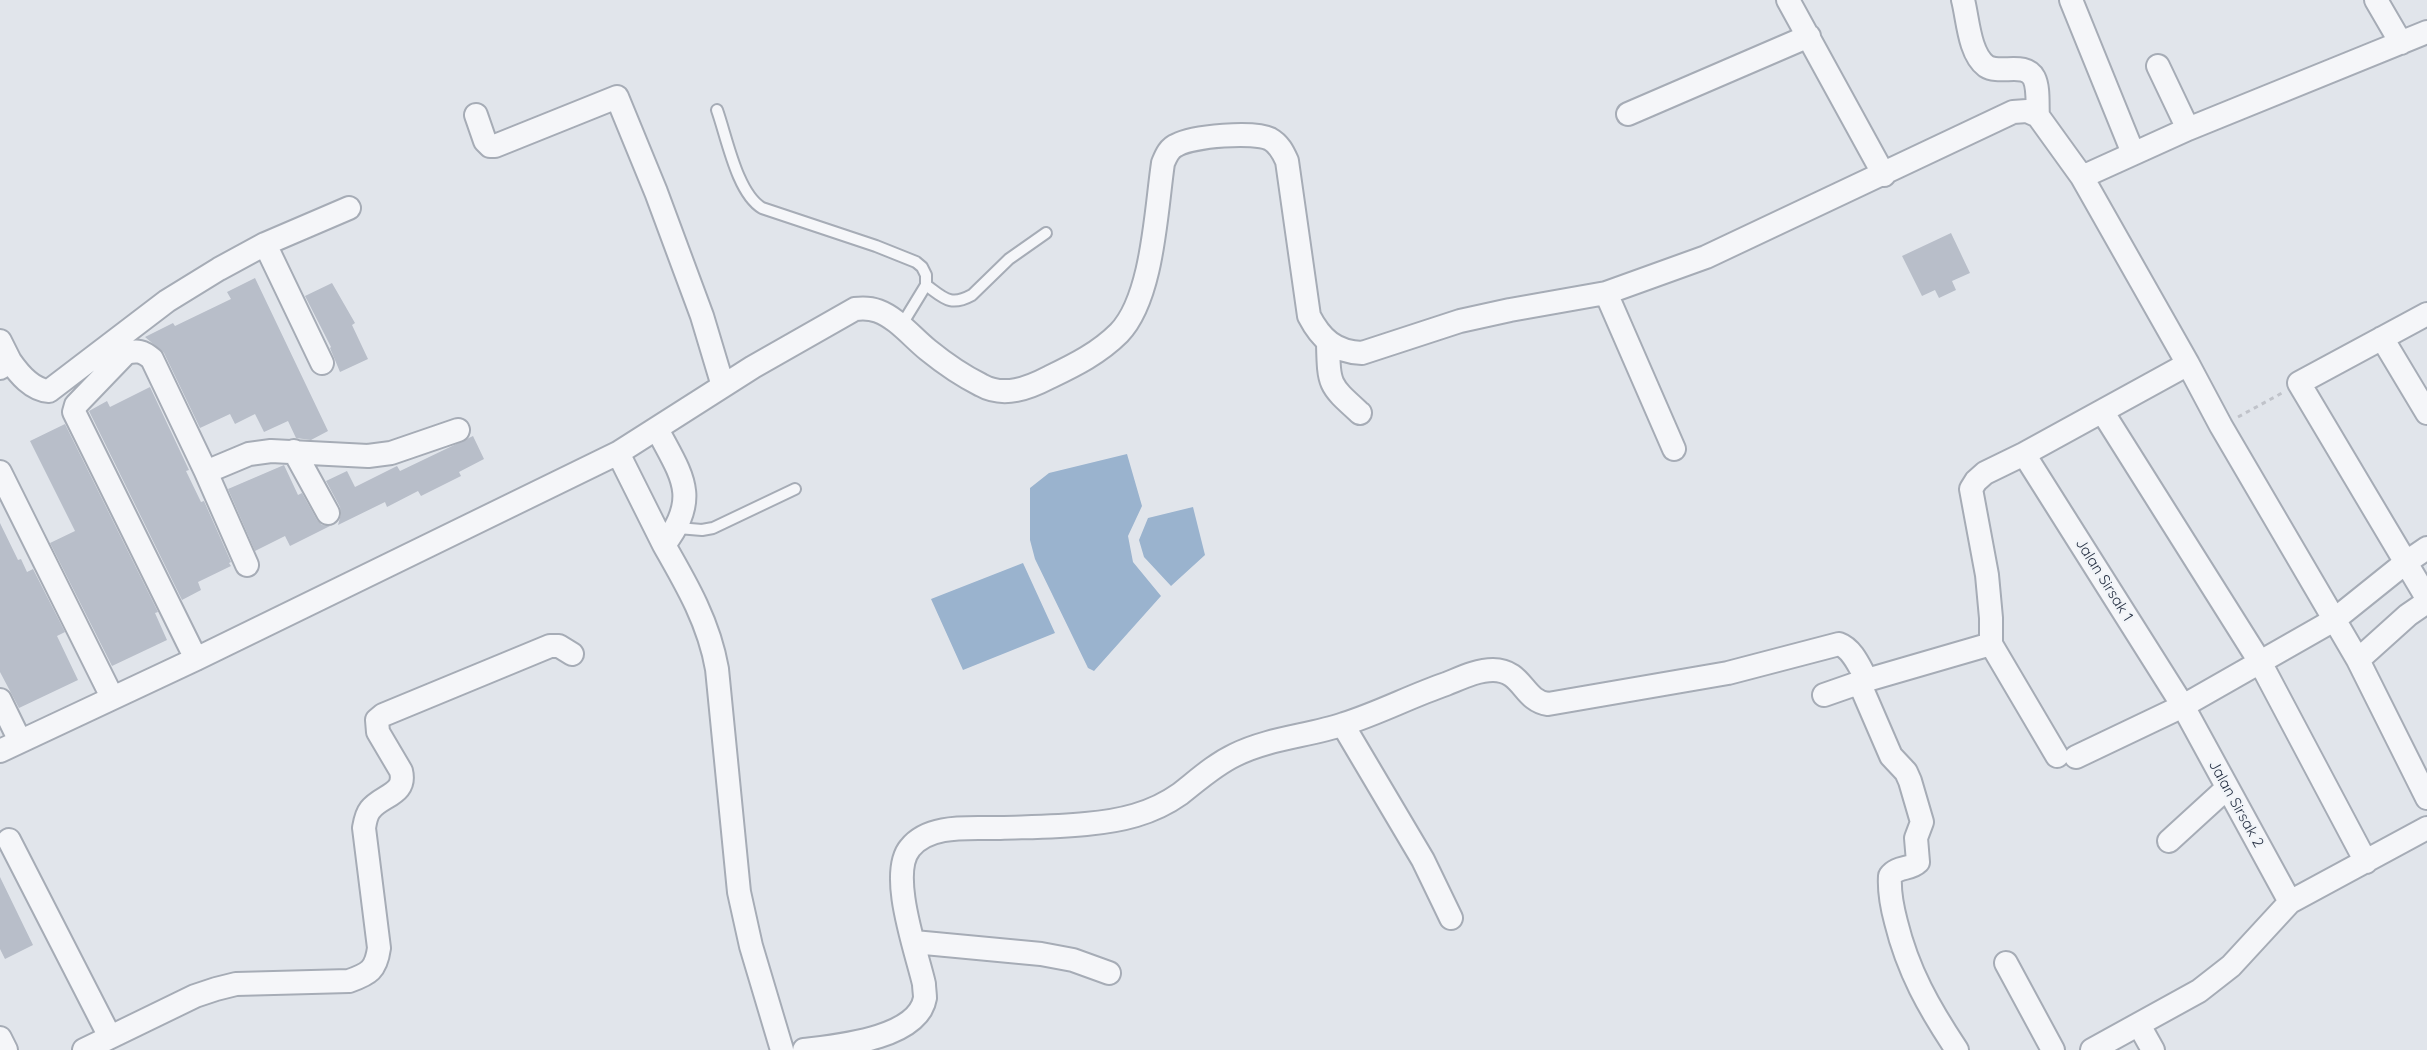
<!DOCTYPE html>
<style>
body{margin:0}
canvas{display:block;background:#e1e5eb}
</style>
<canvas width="2427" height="1050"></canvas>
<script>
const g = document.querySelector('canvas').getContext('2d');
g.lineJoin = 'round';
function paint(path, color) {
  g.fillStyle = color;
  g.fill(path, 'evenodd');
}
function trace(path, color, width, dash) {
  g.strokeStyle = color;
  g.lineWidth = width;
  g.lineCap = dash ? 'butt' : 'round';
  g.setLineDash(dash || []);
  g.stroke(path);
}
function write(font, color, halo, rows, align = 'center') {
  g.font = font + ' Quicksand,sans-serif';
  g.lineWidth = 4.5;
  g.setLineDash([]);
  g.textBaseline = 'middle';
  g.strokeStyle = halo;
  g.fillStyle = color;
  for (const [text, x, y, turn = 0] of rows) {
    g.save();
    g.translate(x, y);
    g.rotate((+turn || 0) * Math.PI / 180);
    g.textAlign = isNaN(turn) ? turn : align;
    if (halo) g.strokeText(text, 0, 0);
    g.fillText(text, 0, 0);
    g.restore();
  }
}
const water = new Path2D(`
 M1127,454L1142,506L1128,536L1133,562L1161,596L1094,671L1088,668L1035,559L1030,540V488L1049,473Z
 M1193,507L1205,555L1171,586L1144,557L1139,540L1148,518Z
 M1023,563L1055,633L963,670L931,599Z`);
const building = new Path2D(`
 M1951,233L1970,273L1952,281L1956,290L1939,298L1935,290L1922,296L1902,256Z
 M255,278L328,431L311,440L296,438L288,421L264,432L255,414L235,424L230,414L200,428L164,353L145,337L173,323L175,326L231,299L227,292Z
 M332,283L355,323L352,325L368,359L340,372L330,348L331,347L305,296Z
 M150,387L189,470L186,471L201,502L204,501L231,562L229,563L231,566L198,582L201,590L182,600L89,411L107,401L110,407Z
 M65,424L158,612L155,613L167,640L112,666L50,543L75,531L30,441Z
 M473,436L484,459L459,472L461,476L421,496L418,491L387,507L385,502L338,525L341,514L340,507L326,481L347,471L355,487L397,466L400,471Z
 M284,465L298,495L302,493L317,520L322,525L330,526L290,546L285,536L255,551L228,489Z
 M0,523L18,560L21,559L27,572L33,569L65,632L57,636L78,680L19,708L0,672Z
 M0,877L33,945L5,959L0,949Z`);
const path = new Path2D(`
 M2238,417L2282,393`);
const lane = new Path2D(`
 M717,110C727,138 737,193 762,208L876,246L916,262L922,267L926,275V285L901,326
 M926,285C944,298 950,307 972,295L1009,259L1046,233
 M678,528L702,530L713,528L795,489`);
const street = new Path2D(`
 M1788,0L1884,175
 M1963,0C1968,19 1969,53 1986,66C2000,75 2025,61 2034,78C2039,88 2037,105 2038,116
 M2071,0L2133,153
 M2376,0L2401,43
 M2158,66L2188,129
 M1628,114L1809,36
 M476,115L485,141L490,146H495L617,97L656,192L702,316L723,386
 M2082,177L2188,364L2221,426L2358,660L2427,798
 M265,244L322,363
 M1606,293L1674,449
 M2427,314L2299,383L2427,598
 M2382,338L2427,413
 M0,341L10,361
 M1328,344C1329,386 1329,385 1360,413
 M0,368L10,361C19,374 32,390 49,391L167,301L219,269L265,244L349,208
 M2102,411L2260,662L2366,862
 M657,429C681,475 701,497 664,545C687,585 709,623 717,669L739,892L751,946L782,1050
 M294,451L328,513
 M618,453L664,545
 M2024,454L2183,706L2290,902
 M0,472L112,697
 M206,472L247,565
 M196,659L74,412L76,405L126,353C137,350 143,351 152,359L206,472L249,454L271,451L368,456L391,453L458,430
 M2358,660L2408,615L2427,602
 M1859,682L1891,756L1906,772L1910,781L1922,822L1916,838L1918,862C1910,870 1897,866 1890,876C1889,891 1892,907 1896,922C1908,971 1929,1008 1957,1050
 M1824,695L1867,680L1991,644
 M0,700L20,741
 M1343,725L1423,860L1451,918
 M0,751L196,659L618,453L753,367L855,309C863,308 870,308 878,311C897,318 912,337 928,350C944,363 963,376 981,385C1004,398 1029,388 1050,377C1075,365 1099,353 1119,333C1153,298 1156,210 1163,163C1166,156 1169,148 1177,145C1193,136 1254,131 1270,139C1279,144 1283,152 1287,161L1309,316C1321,339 1335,352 1362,353L1460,321L1510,310L1606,293L1706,257L2013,112L2027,111L2038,116L2082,177L2188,129L2427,32
 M2057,756L1991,644V618L1987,575L1971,489L1976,481L1985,473L2024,454L2188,364
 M2076,757L2183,706L2334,620L2405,563L2427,548
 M9,840L110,1037
 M2169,841L2227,788
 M914,942L1041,954L1073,960L1109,973
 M2006,963L2053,1050
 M2139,1025L2153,1050
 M0,1038L6,1050
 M84,1050L195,996L216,989L236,984L349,981C369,974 376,970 379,948L364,828C365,822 366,815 370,810C381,795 407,795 401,771L378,732L377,720L383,715L550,646H559L572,654
 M804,1050C836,1046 918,1039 925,998C925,994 924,988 924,984C917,953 888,874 910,848C930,823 972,829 1000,828C1029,827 1058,827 1086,824C1120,821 1152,814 1180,794C1198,780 1214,765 1235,755C1269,738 1309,736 1344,724C1379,713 1411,696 1446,684C1461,678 1477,670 1493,670C1523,670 1523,701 1548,704L1728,673L1839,644C1853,649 1860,668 1867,680
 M2092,1050L2199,991L2231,966L2290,902L2427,828`);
const streetNames = [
 ["Jalan Sirsak 1",2104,580,58],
 ["Jalan Sirsak 2",2236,804,61]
];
paint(water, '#9ab3ce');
paint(building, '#b8bec9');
trace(lane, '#a6acb6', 14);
trace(street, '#a6acb6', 26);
trace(path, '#c0c3ca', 3, [4.5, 4.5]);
trace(lane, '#f5f6f9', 10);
trace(street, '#f5f6f9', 22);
write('15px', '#283245', '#f1f4f8', streetNames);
</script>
